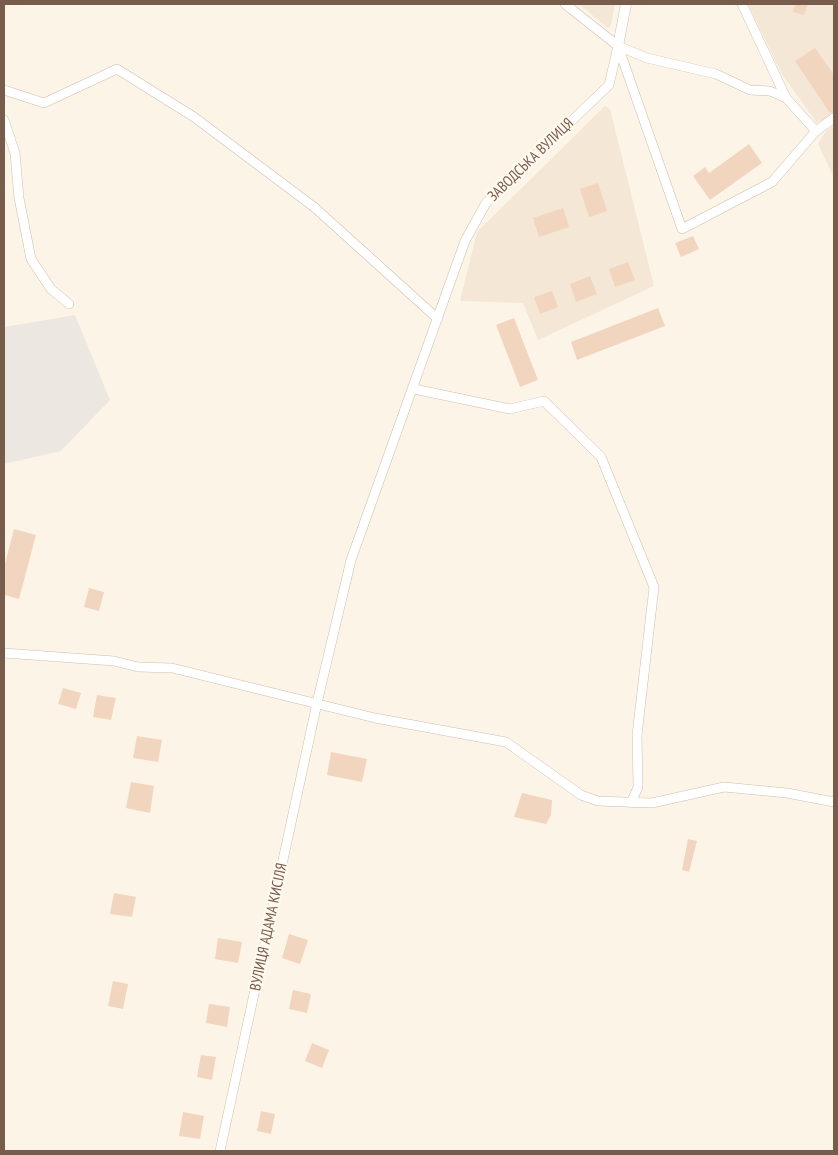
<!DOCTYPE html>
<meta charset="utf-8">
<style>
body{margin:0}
#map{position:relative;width:838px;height:1155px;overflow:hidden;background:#fcf5e7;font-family:"PT Sans Narrow",sans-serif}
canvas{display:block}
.frame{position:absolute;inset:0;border:5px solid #775c4b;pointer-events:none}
</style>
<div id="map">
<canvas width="838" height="1155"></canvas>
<div class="frame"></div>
</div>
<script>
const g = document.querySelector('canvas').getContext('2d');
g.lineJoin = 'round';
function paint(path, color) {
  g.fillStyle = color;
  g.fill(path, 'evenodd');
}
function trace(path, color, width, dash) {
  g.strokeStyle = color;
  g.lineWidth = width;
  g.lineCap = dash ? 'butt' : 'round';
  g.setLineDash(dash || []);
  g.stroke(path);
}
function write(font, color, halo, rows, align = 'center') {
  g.font = font + ' "PT Sans Narrow",sans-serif';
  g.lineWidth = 4.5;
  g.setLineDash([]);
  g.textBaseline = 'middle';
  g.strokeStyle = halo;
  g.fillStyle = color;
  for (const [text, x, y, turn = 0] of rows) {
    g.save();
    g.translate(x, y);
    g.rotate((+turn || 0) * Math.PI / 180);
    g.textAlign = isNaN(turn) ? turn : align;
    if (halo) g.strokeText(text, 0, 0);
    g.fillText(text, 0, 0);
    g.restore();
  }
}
const residential = new Path2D(`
 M579,4H615L611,25L608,28Z
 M748,4H834V114L817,123L781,73Z
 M605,106L610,109L654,286L538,340L523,303L460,301L477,232Z
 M834,125V178L818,144L826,131Z`);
const industrial = new Path2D(`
 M75,315L110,400L61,451L4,464V327Z`);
const building = new Path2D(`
 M795,4H808L804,15L793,12Z
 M815,48L834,75V112L830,113L795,61Z
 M749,144L762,163L710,200L693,176L705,167L709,173Z
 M598,183L607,211L589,217L580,189Z
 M563,208L569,227L539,237L533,218Z
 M693,236L699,249L681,257L675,243Z
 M628,262L635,280L615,287L609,269Z
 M590,276L597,294L576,302L570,284Z
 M552,291L558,307L540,314L534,297Z
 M658,308L665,326L577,360L571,342Z
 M514,318L538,380L520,387L496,325Z
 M14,529L36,535L19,599L4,595V568Z
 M89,588L104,592L99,611L84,607Z
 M63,688L81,693L76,709L58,704Z
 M97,695L116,698L111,720L93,717Z
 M137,736L162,740L158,762L133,758Z
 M331,752L367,759L362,782L327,775Z
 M131,782L154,786L150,813L126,808Z
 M522,793L552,800L551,815L546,824L514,817Z
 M688,839L697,841L689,872L682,870Z
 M114,893L136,897L132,917L110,914Z
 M289,934L308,940L300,964L282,958Z
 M218,938L242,942L238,963L215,959Z
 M113,981L128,984L123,1009L108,1006Z
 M293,990L311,994L307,1013L289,1009Z
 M209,1004L230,1007L227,1027L206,1023Z
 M312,1043L329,1050L322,1068L305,1061Z
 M201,1055L216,1057L212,1080L197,1077Z
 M261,1111L275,1114L271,1134L257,1131Z
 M183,1112L204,1116L200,1139L179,1136Z`);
const minor = new Path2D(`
 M565,4L618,46L647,58L716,74L750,90L770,91L786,98
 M742,4L786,98L816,131
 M618,46L682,229L772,182L816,131L834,118
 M4,90L44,103L117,69L194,117L314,207L438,319
 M4,120L15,153L19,198L31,259L51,289L69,304
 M414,389L510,409L544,401L601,457L654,587L637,735L638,787L631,803
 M4,653L114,661L138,667L172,668L375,718L506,742L581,795L598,801L652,803L724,787L787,793L834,802
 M220,1151L317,703L351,560L465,241L486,203L609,85L618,46`);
const tertiary = new Path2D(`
 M618,46L626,4`);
const streetNames = [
 ["ЗАВОДСЬКА ВУЛИЦЯ",531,160,-44],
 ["ВУЛИЦЯ АДАМА КИСІЛЯ",269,927,-78]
];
paint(residential, '#f4e7d5');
paint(industrial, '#ede7e1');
paint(building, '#f2d5be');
trace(minor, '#cebdad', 10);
trace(tertiary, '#cebdad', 11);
trace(minor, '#fff', 9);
trace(tertiary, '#fff', 10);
write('15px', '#775c4b', '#fff9ee', streetNames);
</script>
